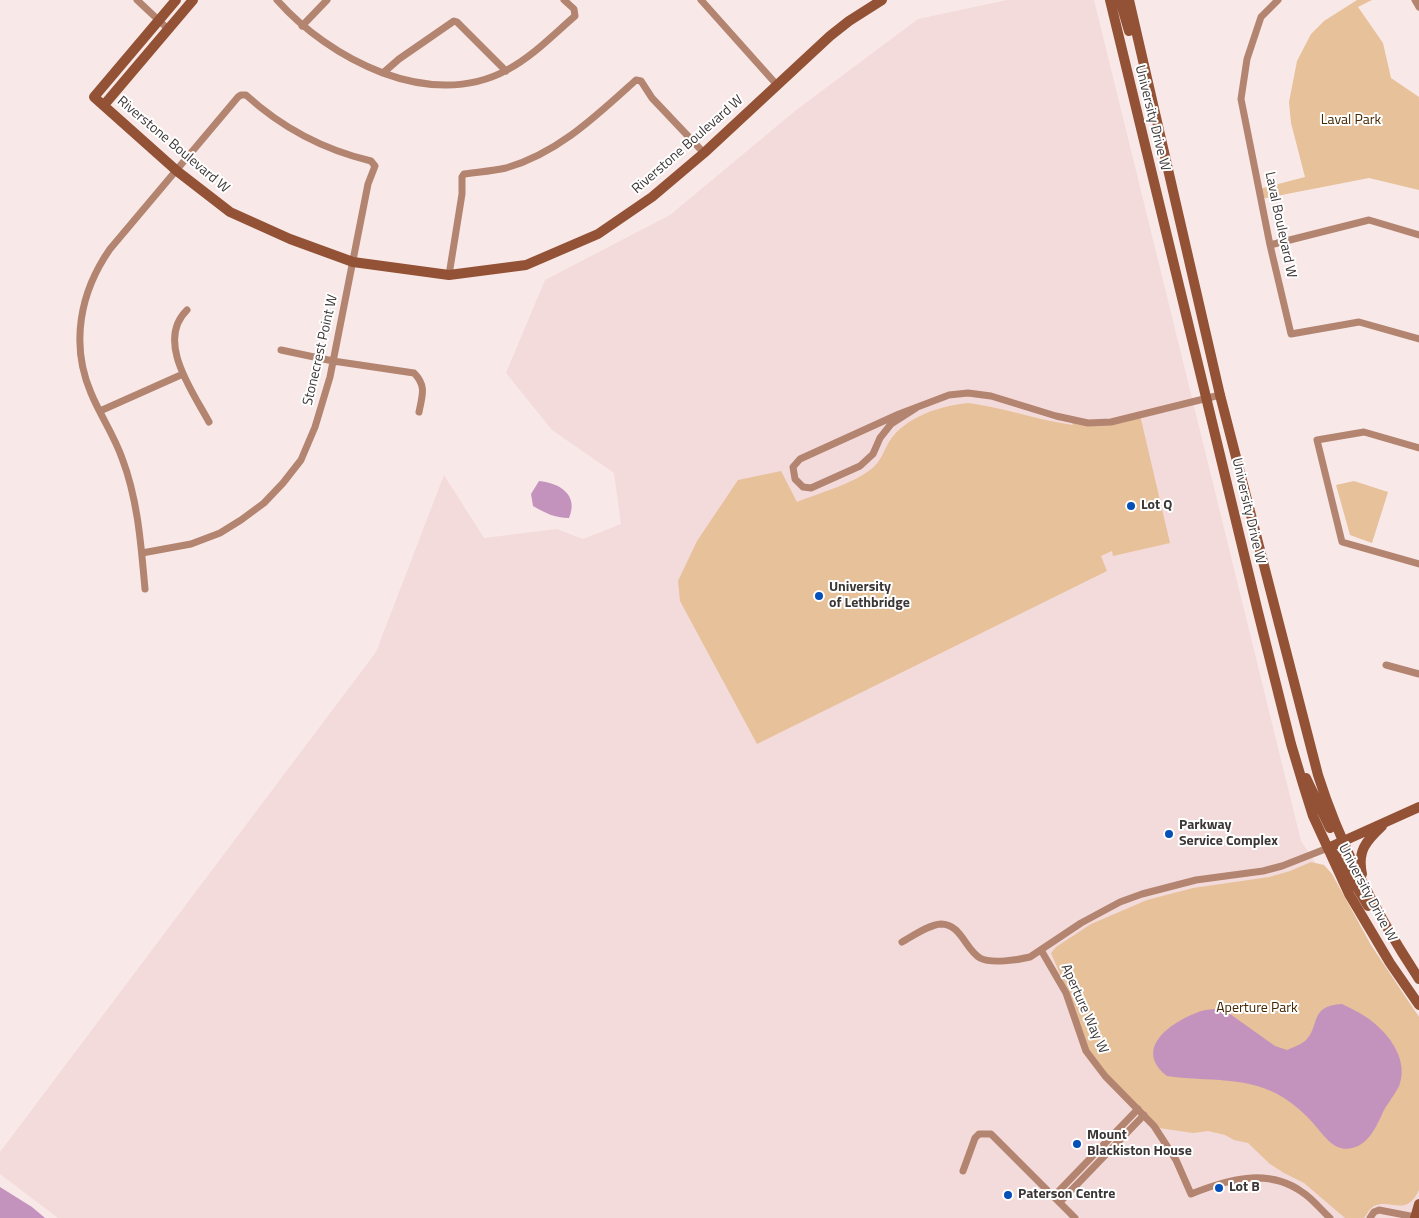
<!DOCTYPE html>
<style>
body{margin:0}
canvas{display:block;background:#f8e8e7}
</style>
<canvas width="1419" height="1218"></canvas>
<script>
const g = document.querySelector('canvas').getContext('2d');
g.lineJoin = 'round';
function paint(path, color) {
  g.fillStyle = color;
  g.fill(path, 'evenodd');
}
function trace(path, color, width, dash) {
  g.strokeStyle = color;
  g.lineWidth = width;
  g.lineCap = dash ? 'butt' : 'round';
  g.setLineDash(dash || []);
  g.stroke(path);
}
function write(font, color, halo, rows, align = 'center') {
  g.font = font + ' "Titillium Web",sans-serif';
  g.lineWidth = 4;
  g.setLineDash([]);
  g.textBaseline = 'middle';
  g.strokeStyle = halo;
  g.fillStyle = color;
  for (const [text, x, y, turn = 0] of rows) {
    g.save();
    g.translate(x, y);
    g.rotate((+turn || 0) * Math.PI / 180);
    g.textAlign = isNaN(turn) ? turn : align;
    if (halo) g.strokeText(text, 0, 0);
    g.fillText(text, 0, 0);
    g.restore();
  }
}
const built = new Path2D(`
 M1007,0H1094L1301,841L1410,1006L1419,1015V1218H58L0,1174V1152L376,652L444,475L484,538L557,529L583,539L621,524L614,473L552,430L506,373L545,280L670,215L795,111L918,19Z`);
const green = new Path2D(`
 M1357,0H1372L1358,7L1383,43L1391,78L1419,97V190L1369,178L1261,199L1259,189L1305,177L1291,123L1289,102L1297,61L1311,34L1324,21Z
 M969,403C1004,408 1038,420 1073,425L1071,420L1088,423L1140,415L1170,543L1113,556L1112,551L1101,556L1107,571L757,744L680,601L678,581L697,541L738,480L781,471L797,502C819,493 852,484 870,470C881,462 883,452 889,442C904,417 942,405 969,403Z
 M1354,481L1388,492L1372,543L1350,535L1336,485Z
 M1311,862L1324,865L1332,874L1371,945L1419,1017V1190C1406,1218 1391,1198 1374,1206C1370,1208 1367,1214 1364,1218H1345L1304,1183L1284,1173L1270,1164L1248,1143L1234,1140L1225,1135L1208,1131L1193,1133L1159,1128L1101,1067L1088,1050L1069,995L1051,953L1056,947L1091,924L1147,900L1193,888L1269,877L1290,871Z`);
const water = new Path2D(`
 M539,481C560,483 579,495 569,518C555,518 545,513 533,506L531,494Z
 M1342,1004C1350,1008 1359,1012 1366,1017C1386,1030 1408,1057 1400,1083C1399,1089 1387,1104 1383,1112C1377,1126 1368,1145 1352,1148C1334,1153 1323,1134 1313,1123C1305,1114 1295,1105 1284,1098C1249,1075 1206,1082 1167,1076C1133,1049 1170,1023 1196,1013C1204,1009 1214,1009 1223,1009L1275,1046L1287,1050C1293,1047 1300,1045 1305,1041C1321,1026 1308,1006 1342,1004Z
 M0,1187L32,1207L45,1218H0Z`);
const street = new Path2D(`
 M137,0L168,29
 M277,0C329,59 430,112 507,70C532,57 554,34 575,16L574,9L564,0
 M701,0L777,85
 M1278,0L1261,17L1247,59L1241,99L1270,245L1291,334L1359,322L1419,339
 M1415,0L1419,7
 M302,26L327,0
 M383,73L399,59L454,21L457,22L506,71
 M1270,245L1369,220L1419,235
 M449,275L462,194V177L464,174C478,172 493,171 506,168C558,153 596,116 636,80L641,81L652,98L704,153
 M187,310C155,341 193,392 209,422
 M281,350L333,361L414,373C427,386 422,396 419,412
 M916,408L891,424L880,438L873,454L860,466L811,488L803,487L795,479L793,467L800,459L899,414L949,395L968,393L991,396L1056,416L1088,423L1111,422L1220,395
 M100,411L183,374
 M1419,448L1364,432L1317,440L1342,542L1419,564
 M142,553L191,544L220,533L241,520L264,503L283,483L301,460L315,427L330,377L368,184L375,166L371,161C325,150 281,127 246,95H241L238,97L110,249C80,292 70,344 91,393C100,415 114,435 122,458C138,500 141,545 145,589
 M1386,665L1419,674
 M902,942C913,936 928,925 941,924C961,924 965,949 980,958C991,964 1018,960 1030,957L1081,923L1120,902L1142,894L1196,880L1263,871L1282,866L1328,848
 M1041,950L1066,993L1086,1051L1105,1076L1154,1126L1176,1160L1191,1194C1226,1180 1267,1167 1302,1192C1313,1199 1320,1209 1330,1218
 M963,1171L975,1138L979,1134H991L1075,1218
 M1054,1196L1138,1109
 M1060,1202L1144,1115
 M1370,1218L1374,1212L1379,1210L1415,1217`);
const secondary = new Path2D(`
 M176,0L94,97L177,171L230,212L290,239L353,262L449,275L526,265L598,234L652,197L704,153L830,36L849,21L882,0
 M1110,0L1257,608L1291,744L1303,784L1313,816L1349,894L1390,963L1419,1005
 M1120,0L1129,31
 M1129,0L1220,395L1318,775C1341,848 1377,915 1419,979
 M104,105L193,0
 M1306,778L1330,828
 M1328,848L1419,807
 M1332,852L1341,861L1368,906
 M1362,874C1357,851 1366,841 1382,826
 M1415,1218L1419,1204`);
const markers = [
 [1131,506,5,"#0350b9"],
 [819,596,5,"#0350b9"],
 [1169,834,5,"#0350b9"],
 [1077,1144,5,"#0350b9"],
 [1219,1188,5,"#0350b9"],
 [1008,1195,5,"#0350b9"]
];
const streetNames = [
 ["University Drive W",1152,118,76],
 ["Riverstone Boulevard W",173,145,40],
 ["Riverstone Boulevard W",688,145,-41],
 ["Laval Boulevard W",1280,225,78],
 ["Stonecrest Point W",321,350,-77],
 ["University Drive W",1248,511,77],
 ["University Drive W",1367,893,62],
 ["Aperture Way W",1084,1009,66]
];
const parkNames = [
 ["Laval Park",1351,121],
 ["Aperture Park",1257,1009]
];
const poiNames = [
 ["Lot Q",1141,506],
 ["University",829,588],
 ["of Lethbridge",829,604],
 ["Parkway",1179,826],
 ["Service Complex",1179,842],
 ["Mount",1087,1136],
 ["Blackiston House",1087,1152],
 ["Lot B",1229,1188],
 ["Paterson Centre",1018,1195]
];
paint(built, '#f4dbdb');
paint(green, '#e7c19a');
paint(water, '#c493bd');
trace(street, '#b38571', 7);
trace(secondary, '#935235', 10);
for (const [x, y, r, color] of markers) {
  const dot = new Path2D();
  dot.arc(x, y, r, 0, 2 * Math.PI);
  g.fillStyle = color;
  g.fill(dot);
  trace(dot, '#fff', 2);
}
write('14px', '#3c3636', '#fff', streetNames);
write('14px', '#452700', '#fff', parkNames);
write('bold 14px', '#3c3636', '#fff', poiNames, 'left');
</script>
